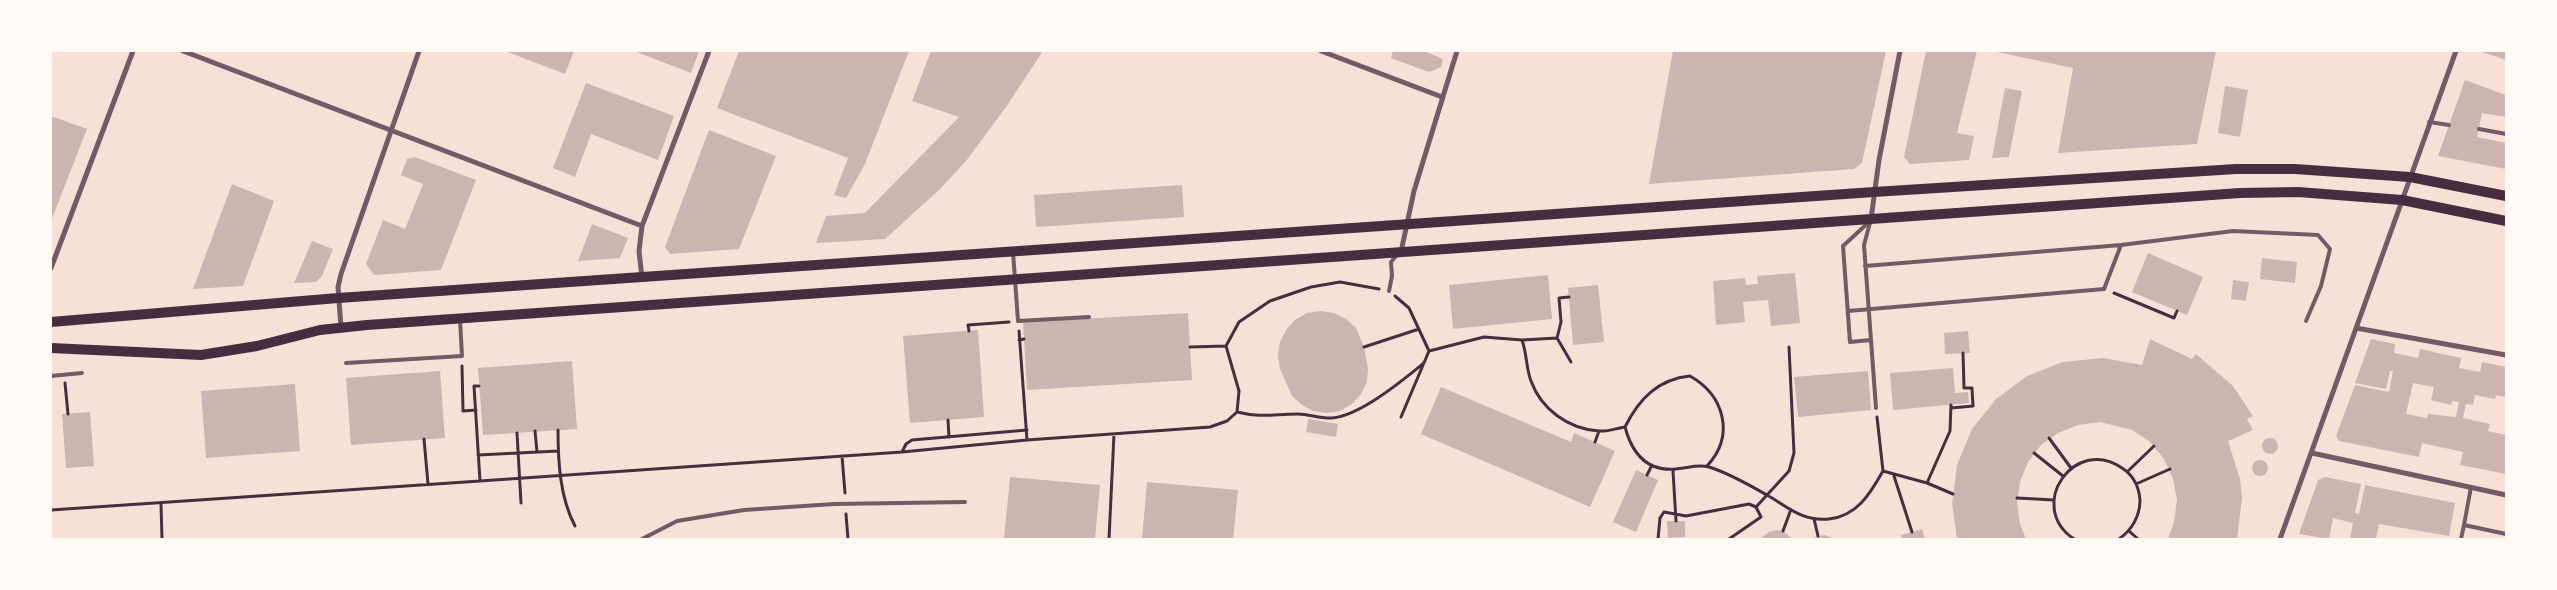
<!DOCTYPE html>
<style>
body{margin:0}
#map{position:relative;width:2557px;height:590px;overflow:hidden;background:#f7e1d7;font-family:"DM Sans",sans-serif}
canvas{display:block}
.frame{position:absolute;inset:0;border:52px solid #fffaf5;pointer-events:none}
</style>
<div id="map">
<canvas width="2557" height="590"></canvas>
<div class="frame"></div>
</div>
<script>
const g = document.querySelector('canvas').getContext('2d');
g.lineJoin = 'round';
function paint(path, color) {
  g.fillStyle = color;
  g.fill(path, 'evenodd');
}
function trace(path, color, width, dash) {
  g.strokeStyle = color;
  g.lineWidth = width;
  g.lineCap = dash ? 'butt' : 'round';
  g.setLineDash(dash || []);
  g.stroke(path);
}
const building = new Path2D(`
 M505,51H574L565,74Z
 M634,51H699L691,73Z
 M739,51H909L865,164L846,198L834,195L848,158L717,108Z
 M931,51H1043L1006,107L966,161L940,189L885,239L816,243L826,216L865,213L959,117L912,101Z
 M1393,51H1424L1443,59L1441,67L1429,72L1391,58Z
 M1673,51H1886L1862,163L1854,169L1649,184Z
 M1926,51H1977L1957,133L1974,136L1969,160L1910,164L1904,157Z
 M2216,51L2197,144L2058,153L2073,68L1997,52Z
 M2482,51H2506V60L2482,52Z
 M2465,80L2506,95V117L2482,113L2477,137L2506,143V169L2438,156Z
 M586,83L674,116L658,160L591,134L575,177L553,168Z
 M2225,86L2248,90L2240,137L2218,133Z
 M2005,88L2022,91L2009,157L1992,158Z
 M51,116L87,129L51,221Z
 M709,130L776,156L739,249L670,254L665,247Z
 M415,157L476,180L441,270L374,275L366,264L383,220L405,229L423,184L401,175L407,159Z
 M232,184L274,201L243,286L193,289Z
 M1182,185L1184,217L1036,227L1034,195Z
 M592,224L628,238L620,258L578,261Z
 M312,241L333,249L322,276L316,282L294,283Z
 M2148,253L2203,277L2187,315L2132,292Z
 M2262,258L2297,262L2295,283L2260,279Z
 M1795,273L1800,323L1771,326L1768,300L1743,302L1745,322L1716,325L1713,281L1745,278L1746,285L1758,284L1757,276Z
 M1548,275L1552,319L1453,329L1449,285Z
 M2233,280L2249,282L2246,301L2231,299Z
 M1598,285L1604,342L1573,345L1568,288Z
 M1320,311L1334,313L1346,319L1356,328L1364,347L1368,369L1367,382L1361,394L1352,404L1340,411L1327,413L1313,411L1302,405L1292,396L1280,369L1278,355L1280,342L1286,330L1295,320L1307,313Z
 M1188,313L1192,380L1027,390L1023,322Z
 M978,330L984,417L910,423L903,336Z
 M1968,331L1970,353L1945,354L1944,333Z
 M2150,339L2192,359L2196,354L2233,386L2253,416L2247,419L2253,430L2228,441L2240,479L2242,498L2237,539H2168L2174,522L2177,500L2173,479L2164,459L2150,442L2132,430L2100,422L2078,425L2058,433L2041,445L2028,462L2020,482L2017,503L2020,524L2026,539H1957L1952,504L1957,465L1972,429L1996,399L2027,376L2063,362L2103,358L2142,365Z
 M2371,339L2395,344L2394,353L2418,358L2420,349L2461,358L2459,368L2480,372L2482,362L2506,367V397L2496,395L2495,399L2475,395L2473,405L2466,404L2463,418L2490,424L2488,431L2506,435V474L2460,465L2463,452L2422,443L2419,457L2339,441L2336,436L2355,385L2389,392L2393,371H2390L2386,389L2355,383ZM2413,383L2434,387L2431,400L2451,405L2452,401L2459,402L2456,417L2428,414L2427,418L2406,414Z
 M572,361L577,429L483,435L478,368Z
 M1953,368L1955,393L1968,392L1969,403L1893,410L1890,373Z
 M440,371L445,438L351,445L346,378Z
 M1868,371L1871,410L1798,417L1794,377Z
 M295,384L300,451L206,458L201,391Z
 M1441,387L1571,442L1574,433L1615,451L1590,507L1421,434Z
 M90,412L94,466L66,468L62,414Z
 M1308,419L1338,424L1336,437L1306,432Z
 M2262 446a8 8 0 1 1 16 0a8 8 0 1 1-16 0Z
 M2252 468a8 8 0 1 1 16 0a8 8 0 1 1-16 0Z
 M1636,470L1658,480L1636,532L1613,522Z
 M1010,477L1100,485L1095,539H1004Z
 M2325,477L2361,484L2355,513L2359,514L2365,485L2455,503L2449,536L2379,524L2376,539H2350L2353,523L2333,518L2329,539L2299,534L2318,480Z
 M1147,482L1238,490L1233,539H1142Z
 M1667,521H1685V537L1668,538Z
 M1922,529L1925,539H1902L1901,535Z
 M1776,530L1783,531L1793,539H1760L1769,532Z
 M1825,535L1835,539H1811L1818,536Z`);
const path = new Path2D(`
 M2114,293L2174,318L2177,311
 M1395,296L1409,308L1429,351L1484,337L1522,340C1527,354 1526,368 1531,381C1541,409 1568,429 1599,431C1607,432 1617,428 1625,427C1629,442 1637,459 1653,466C1675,475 1693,462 1709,467C1729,473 1749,485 1767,495C1788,507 1803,522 1829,519C1857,516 1870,494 1883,471L1927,483L1953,494
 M969,331L968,325L1009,322
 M1019,331L1027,440
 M1557,338L1561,322L1559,298L1569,297
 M1019,340L1024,339
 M1522,340L1557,338L1571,362
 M1190,347L1226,346
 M1364,347L1419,329
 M462,366L463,411L476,410
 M65,383L68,414
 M479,386H474L480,481L902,452L1027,440L1210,427L1227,421L1237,412L1239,391L1226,346L1239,322L1270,301L1311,287L1340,282L1379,289
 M1951,408L1973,406L1972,388H1964L1963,353
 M1237,412C1261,418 1274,414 1298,414C1309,414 1321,419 1332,418C1360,416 1403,380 1424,363
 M1401,417L1429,351
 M1877,417L1883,471
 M948,420L949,437
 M1625,427C1639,399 1658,379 1690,376C1725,396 1735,436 1707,466
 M558,430C558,462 560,498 575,526
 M535,431L537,452
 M517,433L521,503
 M2049,438L2071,468
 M424,439L428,484
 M1595,442L1599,431
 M902,452L906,444L912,440L1027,430
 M2034,453L2063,476
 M478,455L558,451
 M842,456L845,493
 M1673,471L1676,521
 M2127,472L2154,446
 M1647,475L1652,465
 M1894,476L1912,532
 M1927,483L1950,431L1951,405
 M2136,484L2170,469
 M2017,498L2054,500
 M161,504L162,539
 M1756,507L1789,471L1794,453L1789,347
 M51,510L480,481
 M846,514L848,539
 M1814,519L1818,536
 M1783,531L1790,512
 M2129,531L2138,539
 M1109,539L1114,434
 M1658,539L1660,518L1664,512L1686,516L1749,504L1756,507L1761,517L1729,539
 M2074,539C2025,506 2075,435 2122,468C2133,475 2139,487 2140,500C2140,516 2132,530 2119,539`);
const service = new Path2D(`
 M2429,122L2449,125
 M2479,129L2506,134
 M1871,219L1864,245L1876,408
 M1869,222L1843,246L1850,342L1871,340
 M2121,245L2233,231L2318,235L2330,249L2321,286L2306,321
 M1013,252L1018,321L1089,317
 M1389,291L1392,276L1391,262L1397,255
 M1848,311L2104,289L2121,245L1865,266
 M346,363L462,356L460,319
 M51,376L82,373
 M2464,525L2471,487
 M642,539L677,521L744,510L834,504L965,502
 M2461,539L2464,525L2506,534`);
const minor = new Path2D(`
 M183,51L642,226
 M1321,51L1442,97
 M1871,219L1879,160L1900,51
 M1401,252L1414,191L1457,51
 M51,268L133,51
 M642,278L639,251L642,226L709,51
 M341,327L338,287L341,274L419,51
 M2356,328L2506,355
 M2312,453L2506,495
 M2280,539L2456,51`);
const secondary = new Path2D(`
 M51,322L338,298L1874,192L2236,169H2295L2410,177L2506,196
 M51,348L201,355L257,346L320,330L367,325L2240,193L2298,192L2402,200L2506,221`);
paint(building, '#ccb4b1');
trace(path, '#4a2c40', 3);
trace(service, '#755966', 4);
trace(minor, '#755966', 5);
trace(secondary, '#4a2c40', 10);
</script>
